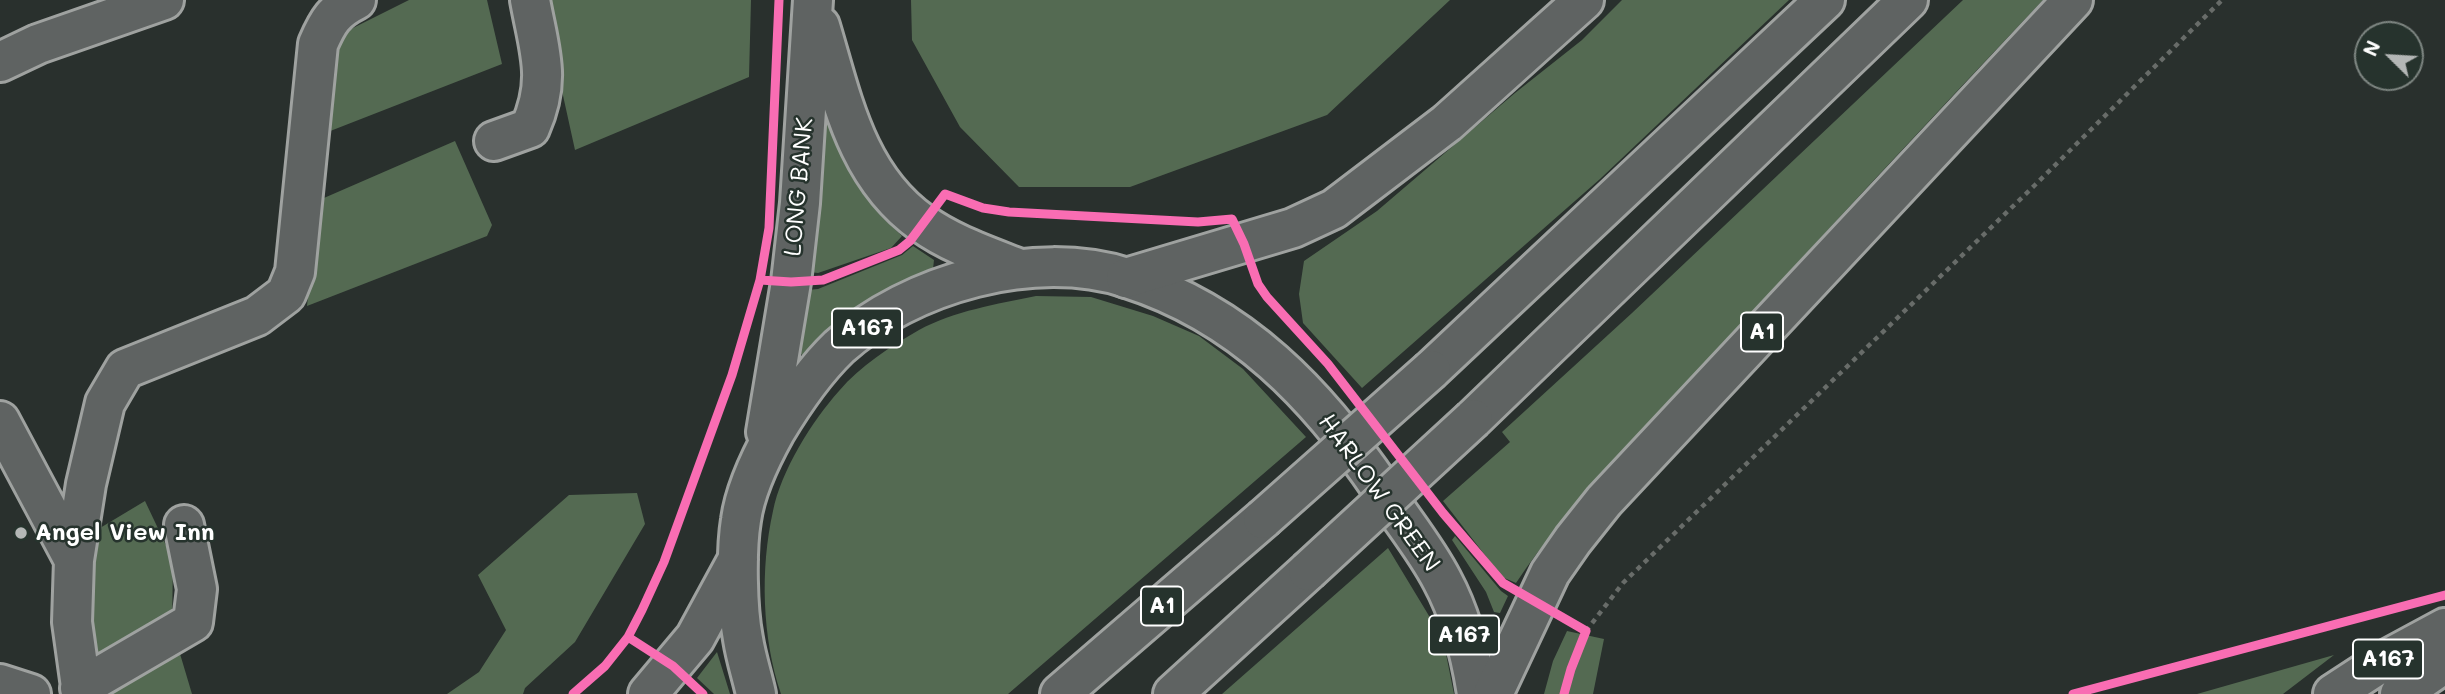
<!DOCTYPE html>
<style>
body{margin:0}
#map{position:relative;width:2445px;height:694px;overflow:hidden;background:#29302d;font-family:Mali,sans-serif}
canvas{display:block}
.north{position:absolute;left:2354px;top:21px;width:70px;height:70px;box-sizing:border-box;background:#26332d;border:2px solid #7d8581;border-radius:50%;rotate:294deg;font-size:19px;font-weight:700;line-height:28px;text-align:center;color:#fff}
.north::after{content:'';display:block;margin:auto;width:24px;height:32px;background:#b4b7b6;clip-path:polygon(50% 0,100% 100%,50% 72%,0 100%)}
</style>
<div id="map">
<canvas width="2445" height="694"></canvas>
<div class="north">N</div>
</div>
<script>
const g = document.querySelector('canvas').getContext('2d');
g.lineJoin = 'round';
function paint(path, color) {
  g.fillStyle = color;
  g.fill(path, 'evenodd');
}
function trace(path, color, width, dash) {
  g.strokeStyle = color;
  g.lineWidth = width;
  g.lineCap = dash ? 'butt' : 'round';
  g.setLineDash(dash || []);
  g.stroke(path);
}
function write(font, color, halo, rows, align = 'center') {
  g.font = font + ' Mali,sans-serif';
  g.lineWidth = 5;
  g.setLineDash([]);
  g.textBaseline = 'middle';
  g.strokeStyle = halo;
  g.fillStyle = color;
  for (const [text, x, y, turn = 0] of rows) {
    g.save();
    g.translate(x, y);
    g.rotate((+turn || 0) * Math.PI / 180);
    g.textAlign = isNaN(turn) ? turn : align;
    if (halo) g.strokeText(text, 0, 0);
    g.fillText(text, 0, 0);
    g.restore();
  }
}
const green = new Path2D(`
 M409,0H487L502,64L320,135L330,57L341,34Z
 M542,0H751L749,77L575,150Z
 M911,0H1450L1327,115L1130,187H1019L960,127L912,40Z
 M1622,0H1789L1600,179L1362,388L1303,323L1299,294L1304,261L1377,211L1515,93L1582,40Z
 M1963,0H2043C1928,121 1815,243 1703,366C1639,436 1569,504 1516,583L1502,577L1443,501L1510,442L1502,432L1632,313Z
 M822,83L861,190L880,215L902,236L891,248L818,273L810,272Z
 M455,141L492,225L487,236L307,306L317,201Z
 M913,246L934,260L933,269L880,295L842,319L803,355L797,353L807,290L818,289L902,255Z
 M1036,296L1091,297L1153,316L1199,336L1243,369L1306,437L1008,694H781C762,638 760,569 773,511C781,471 812,421 839,391C860,366 891,346 919,330C954,311 997,304 1036,296Z
 M637,493L645,524L575,642L525,688L523,694H447L479,672L506,630L478,575L569,495Z
 M145,501L173,560L172,627L192,694H104L87,603L95,531Z
 M1455,536L1501,591L1508,596L1500,613L1494,612L1486,592L1452,540Z
 M1388,548L1443,639L1454,694H1222Z
 M1567,631L1604,639L1593,694H1544L1553,661Z
 M717,652L730,694H714L697,678Z
 M2334,655L2283,694H2197Z`);
const path = new Path2D(`
 M1586,631L1623,583L2035,185L2222,0`);
const minor = new Path2D(`
 M0,62L38,44L164,0
 M494,141L530,128C552,79 539,50 530,0
 M0,421L74,560
 M0,684L31,694
 M80,688L193,622L197,589L184,525
 M82,694L72,622L74,560L86,484L105,403L125,369L257,316L286,294L295,272L318,44C328,21 334,11 356,0`);
const major = new Path2D(`
 M820,26C842,99 856,176 922,223C951,244 987,256 1020,269
 M766,432L791,282L800,203L813,0
 M648,694L695,638L738,559
 M756,694C752,676 746,658 743,639C737,608 736,551 741,520C745,490 760,459 775,432C793,402 813,372 839,347C910,283 1035,248 1127,278C1241,314 1318,395 1383,491C1402,520 1426,549 1442,580C1461,615 1471,655 1477,694
 M2333,694L2382,662L2445,628
 M2400,694L2445,663`);
const highway = new Path2D(`
 M1126,278L1293,228L1334,209L1447,123L1584,0
 M1431,370L1825,0
 M1473,419L1908,0
 M1060,694L1263,519
 M1173,694L1308,571
 M1493,694L1550,573L1573,540L1604,501L2073,0`);
const highwayBridge = new Path2D(`
 M1263,519L1431,370
 M1308,571L1473,419`);
const cycleway = new Path2D(`
 M760,280L791,282L823,280L899,250L910,241L945,194L983,208L1009,212L1198,222L1232,219L1244,244L1258,284L1267,297L1328,364L1443,513L1503,583L1586,631L1571,669L1564,694
 M628,637L673,666L703,694
 M573,694L605,666L628,637L642,610L664,562L732,375L760,280L769,228L779,0
 M2073,694L2445,595`);
const markers = [
 [21,533,7,"#b4b7b6"]
];
const shields = [
 [867,328,70],
 [1762,332,42],
 [1162,606,42],
 [1464,635,70],
 [2388,659,70]
];
const shieldNames = [
 ["A167",867,328],
 ["A1",1762,332],
 ["A1",1162,606],
 ["A167",1464,635],
 ["A167",2388,659]
];
const streetNames = [
 ["LONG BANK",799,187,-85],
 ["HARLOW GREEN",1379,493,54]
];
const poiNames = [
 ["Angel View Inn",35,533]
];
paint(green, '#546a52');
trace(minor, '#9fa2a0', 44);
trace(major, '#9fa2a0', 44);
trace(highway, '#9fa2a0', 44);
trace(path, '#686c69', 4.5, [5, 5]);
trace(minor, '#5f6362', 38);
trace(major, '#5f6362', 38);
trace(highway, '#5f6362', 38);
trace(highwayBridge, '#9fa2a0', 44, []);
trace(highwayBridge, '#5f6362', 38);
trace(cycleway, '#f96db3', 9);
for (const [x, y, r, color] of markers) {
  const dot = new Path2D();
  dot.arc(x, y, r, 0, 2 * Math.PI);
  g.fillStyle = color;
  g.fill(dot);
  trace(dot, '#26332d', 2.5);
}
for (const [x, y, w] of shields) {
  const box = new Path2D();
  box.roundRect(x - w / 2, y - 19.5, w, 39, 5);
  g.fillStyle = '#26332d';
  g.fill(box);
  trace(box, '#fff', 2);
}
write('bold 23px', '#fff', null, shieldNames);
write('24px', '#fff', '#26332d', streetNames);
write('bold 24px', '#fff', '#26332d', poiNames, 'left');
</script>
